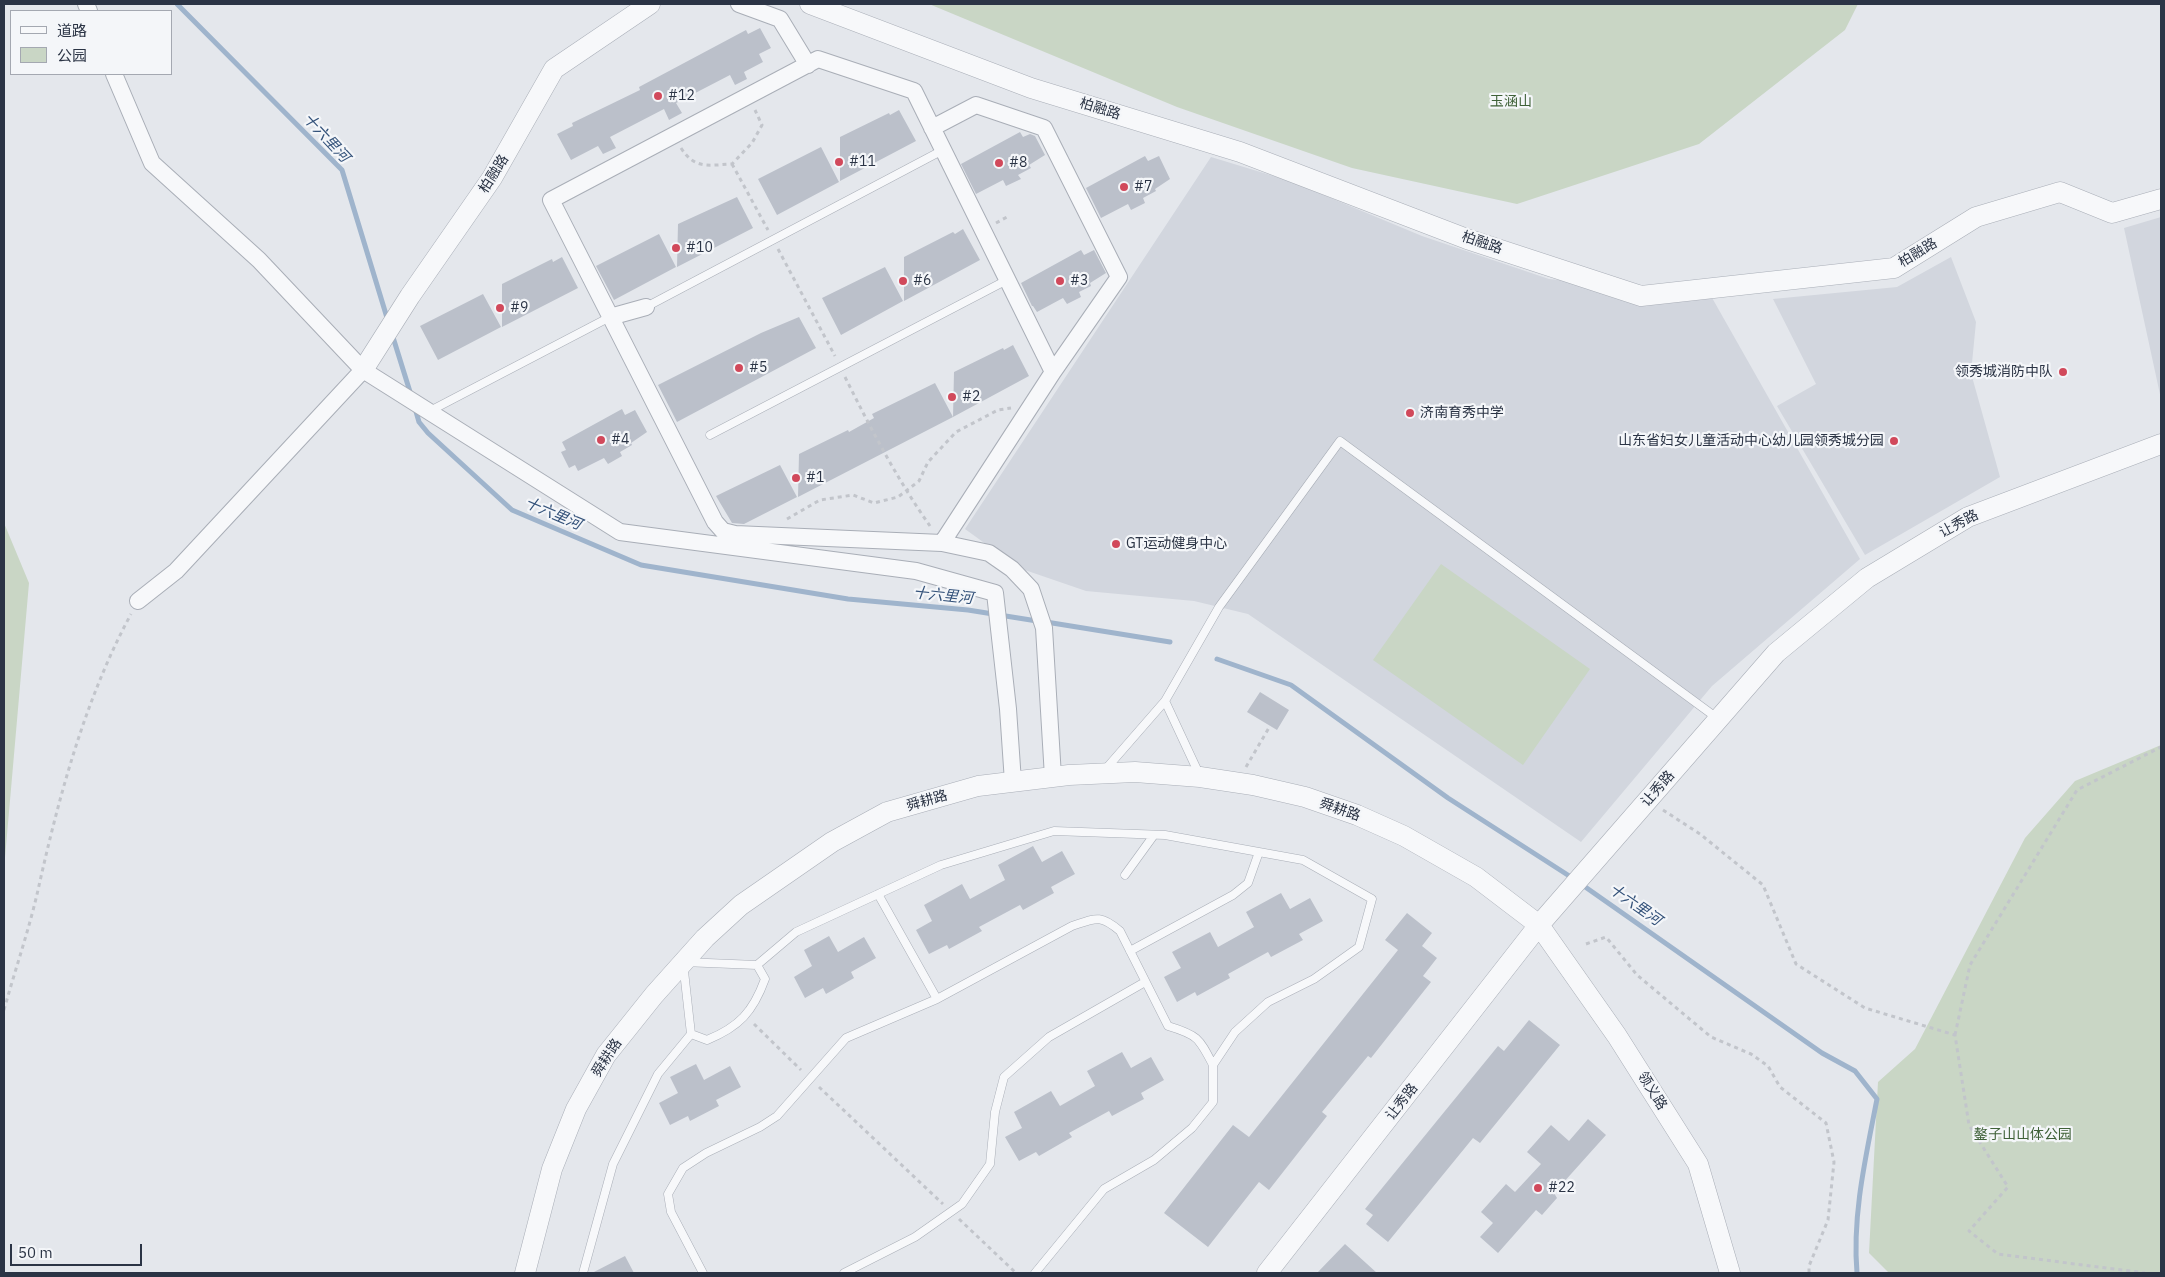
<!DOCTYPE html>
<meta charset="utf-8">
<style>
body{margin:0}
#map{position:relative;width:2165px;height:1277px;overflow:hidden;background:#e4e7ec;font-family:"IBM Plex Sans","Noto Sans SC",sans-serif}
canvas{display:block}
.frame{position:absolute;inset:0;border:5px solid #2b3445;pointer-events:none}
.legend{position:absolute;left:10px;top:10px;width:162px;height:65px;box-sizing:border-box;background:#f4f6f9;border:1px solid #a4a8b1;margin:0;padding:6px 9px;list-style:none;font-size:15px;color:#2b3445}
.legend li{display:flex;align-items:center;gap:10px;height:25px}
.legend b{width:25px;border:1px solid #a4a8b1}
.scale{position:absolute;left:10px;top:1244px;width:132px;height:22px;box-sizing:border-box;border:2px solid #2b3445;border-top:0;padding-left:6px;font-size:15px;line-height:18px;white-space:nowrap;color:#2b3445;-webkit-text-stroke:4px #f4f6f9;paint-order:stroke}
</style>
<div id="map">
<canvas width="2165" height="1277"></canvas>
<div class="frame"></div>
<ul class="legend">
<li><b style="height:6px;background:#f7f8fa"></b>道路</li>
<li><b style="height:14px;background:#c9d6c5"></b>公园</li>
</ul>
<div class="scale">50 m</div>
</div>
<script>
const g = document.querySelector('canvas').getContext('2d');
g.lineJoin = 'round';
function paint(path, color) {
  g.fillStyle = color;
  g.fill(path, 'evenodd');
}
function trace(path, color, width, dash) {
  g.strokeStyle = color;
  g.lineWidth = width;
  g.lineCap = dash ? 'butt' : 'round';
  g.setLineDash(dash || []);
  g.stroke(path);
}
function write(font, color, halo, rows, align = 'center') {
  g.font = font + ' "IBM Plex Sans","Noto Sans SC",sans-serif';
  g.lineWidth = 4.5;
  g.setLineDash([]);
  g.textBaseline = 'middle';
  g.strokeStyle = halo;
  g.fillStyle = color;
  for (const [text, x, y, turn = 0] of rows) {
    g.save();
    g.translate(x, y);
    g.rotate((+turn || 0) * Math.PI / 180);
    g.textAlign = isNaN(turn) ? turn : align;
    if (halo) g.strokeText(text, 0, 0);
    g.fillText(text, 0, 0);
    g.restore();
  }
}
const built = new Path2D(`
 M1211,157L1290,181L1422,236L1549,279L1687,292L1711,296L1860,559L1712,686L1581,842L1248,614L1194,601L1086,591L1019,568L965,529Z
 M2161,217V399L2124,228Z
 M1951,257L1976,322L1971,373L2000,477L1865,555L1777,406L1816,384L1773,299L1897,287Z`);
const green = new Path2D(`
 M929,4H1858L1845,30L1699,144L1517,204L1352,168L1177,107Z
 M4,523L29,583L4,869Z
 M1441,564L1590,669L1523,765L1373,660Z
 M2161,745V1273H1889L1869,1253L1878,1082L1915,1049L2025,838L2075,781Z`);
const stream = new Path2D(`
 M177,4L342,170L388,321
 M392,334L411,395
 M415,408L419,422L428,433L512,510L641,565L848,599L968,610L1037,621
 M1046,622L1170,642
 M1217,659L1291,685L1448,798L1574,879
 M1581,884L1822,1053L1855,1071L1877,1099C1866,1156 1852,1215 1857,1273`);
const building = new Path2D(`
 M760,28L771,48L759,54L763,62L744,72L747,79L735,85L730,75L676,103L682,113L669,120L664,109L610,137L616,148L603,154L598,146L571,160L557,134L573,126L572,123L640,90L639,87L746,30L748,34Z
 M899,110L916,141L840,181V137L889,113L890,115Z
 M1020,132L1023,137L1030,134L1035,136L1045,155L1029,165L1031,168L1018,175L1021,179L1006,186L1003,180L976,194L961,164Z
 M821,147L839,182L777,215L758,179Z
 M1145,156L1148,161L1159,156L1170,179L1155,189L1156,191L1143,198L1145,203L1131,210L1128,204L1101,218L1086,188Z
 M737,197L753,228L677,267L678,224Z
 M963,229L980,260L904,301V257L953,232L955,234Z
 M659,234L676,267L614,300L596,266Z
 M1081,250L1084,255L1094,250L1106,273L1090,283L1091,286L1079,292L1081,297L1067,304L1063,298L1037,312L1033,306H1032L1021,283Z
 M562,257L578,288L502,327V284L552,259L553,262Z
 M885,267L903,301L841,335L822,298Z
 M483,294L501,327L438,360L420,326Z
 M799,317L816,348L677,422L658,385L761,333Z
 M1013,345L1029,376L953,417L954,372L1003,348L1004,350Z
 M935,383L953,417L798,497L799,454L848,430L849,432L874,418L872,414Z
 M622,409L625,415L635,410L647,432L631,443L632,445L620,452L622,456L608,464L604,458L578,471L575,465L569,468L561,452L566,450L562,442Z
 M780,465L797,497L744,524L732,523L716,496Z
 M1260,692L1289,710L1277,730L1247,712Z
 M1033,846L1042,862L1062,851L1075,874L1051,887L1054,893L1023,910L1020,905L979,927L982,931L949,949L947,945L929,954L916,930L932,921L924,905L962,884L970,899L1005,880L998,865Z
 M1281,893L1290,909L1310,898L1323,921L1299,934L1303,940L1271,957L1268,952L1228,974L1230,978L1197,996L1195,992L1177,1002L1164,977L1181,968L1172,952L1210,932L1218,947L1254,927L1246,912Z
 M1407,913L1432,933L1422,946L1437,958L1423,976L1431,982L1371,1058L1368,1056L1322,1112L1327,1116L1269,1190L1259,1182L1208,1247L1164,1213L1233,1125L1249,1137L1398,950L1385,940Z
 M829,936L838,952L864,937L876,958L851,972L854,978L826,994L823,988L805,998L794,977L812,966L804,950Z
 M1529,1020L1560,1045L1480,1143L1473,1138L1388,1242L1366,1224L1373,1215L1365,1209L1498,1046L1504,1051Z
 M1122,1052L1131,1068L1151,1057L1164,1080L1141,1093L1144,1099L1112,1116L1109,1111L1069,1133L1072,1137L1039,1156L1036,1152L1019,1161L1005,1137L1022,1128L1014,1112L1051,1091L1060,1106L1095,1086L1087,1071Z
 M696,1064L704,1080L730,1066L741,1087L716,1100L719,1106L690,1121L688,1116L670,1125L659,1103L678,1093L670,1077Z
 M1588,1119L1606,1135L1554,1193L1557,1198L1542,1215L1536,1210L1498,1253L1480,1237L1493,1223L1481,1212L1506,1184L1515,1192L1541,1164L1527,1152L1551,1125L1569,1141Z
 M1345,1244L1377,1273H1317Z
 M625,1256L634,1273H592Z`);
const path = new Path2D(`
 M681,148C695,170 709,165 732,164L752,143L762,125L755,110
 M732,164L768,230
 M996,223L1007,217
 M778,249L835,356
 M845,377C871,429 897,479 930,526
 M787,519L820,500L853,495L874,503L898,497L919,481L928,462L956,432L998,410L1011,408
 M1246,767L1270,726
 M1663,810L1700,834L1763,885L1796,964L1865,1008L1955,1035L1969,1125L2008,1187L1969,1231L1998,1254L2145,1273
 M1586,944L1606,937L1637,975L1711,1037L1751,1054L1768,1066L1780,1087L1826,1123L1834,1162L1828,1220L1809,1266V1273
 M4,1010C15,970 29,930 38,890C59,796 85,699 131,614
 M754,1024L801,1070
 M1955,1035L1970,965L2077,790L2161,747
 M819,1087L943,1204
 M959,1219L1016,1273`);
const service = new Path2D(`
 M646,307L943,150
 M428,412L610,317
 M710,435L1007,280
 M1104,771L1165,701
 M1200,776L1165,701L1219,607L1340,441L1717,718
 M1125,875L1154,835
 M878,894L937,999
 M1130,951L1233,895L1248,883L1259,852
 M691,1034L683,962L757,965
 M583,1273L613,1164L658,1074L691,1034L707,1040C739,1027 753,1012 765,979L757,965L796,932L941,865L1054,831L1165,835L1303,860L1372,899L1359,947L1314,979L1268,1002L1235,1032L1213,1065V1102L1192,1128L1154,1160L1104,1189L1035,1273
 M703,1273L671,1212L668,1194L683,1168L706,1153L760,1127L777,1116L846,1038L937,999L1072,926C1096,918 1100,914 1120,931L1168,1026C1198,1035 1199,1038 1213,1065
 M844,1273L915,1237L962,1204L990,1164L995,1112L1004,1077L1049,1037L1145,982`);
const minor = new Path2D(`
 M86,4L89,11
 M739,4L780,19L808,65
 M114,74L152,163L259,260L363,370L620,532L916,571L995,593L1008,709L1013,782
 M932,128L976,105L1044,128L1119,277L1053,372
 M610,317L646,307
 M942,543L735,534L723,531L715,522L551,200L818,59L914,91L1053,372L942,543L989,553L1012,569L1031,589L1044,628L1053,777
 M138,601L176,571L363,370`);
const tertiary = new Path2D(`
 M810,4L1031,88L1240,152L1467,239L1641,296L1894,268L1976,217L2060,192L2112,213L2161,199
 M363,370L410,296L492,178L554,69L650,4
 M525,1273L552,1169L576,1109L606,1055L654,995L705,938L741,905L832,842L887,812L978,786L1069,775L1135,772L1200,777L1253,785L1305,797L1357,815L1404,836L1476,877L1539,925L1617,1036L1698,1164L1730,1273
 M1267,1273L1539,925L1776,653L1867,578L1968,517L2161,444`);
const markers = [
 [658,96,5,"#d1495b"],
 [839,162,5,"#d1495b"],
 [999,163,5,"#d1495b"],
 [1124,187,5,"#d1495b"],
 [676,248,5,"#d1495b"],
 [903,281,5,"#d1495b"],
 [1060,281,5,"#d1495b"],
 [500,308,5,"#d1495b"],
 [739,368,5,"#d1495b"],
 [2063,372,5,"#d1495b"],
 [952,397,5,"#d1495b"],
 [1410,413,5,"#d1495b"],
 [601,440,5,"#d1495b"],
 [1894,441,5,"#d1495b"],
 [796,478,5,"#d1495b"],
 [1116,544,5,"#d1495b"],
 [1538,1188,5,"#d1495b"]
];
const poiNames = [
 ["#12",668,96],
 ["#11",849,162],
 ["#8",1009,163],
 ["#7",1134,187],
 ["#10",686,248],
 ["#6",913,281],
 ["#3",1070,281],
 ["#9",510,308],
 ["#5",749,368],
 ["领秀城消防中队",2053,372,"right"],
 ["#2",962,397],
 ["济南育秀中学",1420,413],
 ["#4",611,440],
 ["山东省妇女儿童活动中心幼儿园领秀城分园",1884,441,"right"],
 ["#1",806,478],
 ["GT运动健身中心",1126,544],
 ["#22",1548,1188]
];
const parkNames = [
 ["玉涵山",1511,102],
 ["鏊子山山体公园",2023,1135]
];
const streetNames = [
 ["柏融路",1100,109,17],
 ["柏融路",494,174,-58],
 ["柏融路",1482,243,19],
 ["柏融路",1918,253,-31],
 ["让秀路",1959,524,-28],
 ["让秀路",1658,789,-49],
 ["舜耕路",927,801,-16],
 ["舜耕路",1340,810,19],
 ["舜耕路",607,1058,-57],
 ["领义路",1652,1091,58],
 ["让秀路",1402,1102,-52]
];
const waterNames = [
 ["十六里河",326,138,47],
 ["十六里河",553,514,23],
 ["十六里河",943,596,6],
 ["十六里河",1635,905,35]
];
paint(built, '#d2d6de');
paint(green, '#c9d6c5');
trace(stream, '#9fb4cc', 5);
paint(building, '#bbc0ca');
trace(service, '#a9aeb7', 9);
trace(minor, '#a9aeb7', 18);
trace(tertiary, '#a9aeb7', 21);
trace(path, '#c2c5cb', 3, [4, 4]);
trace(service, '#f7f8fa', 8);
trace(minor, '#f7f8fa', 16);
trace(tertiary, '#f7f8fa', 20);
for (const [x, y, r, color] of markers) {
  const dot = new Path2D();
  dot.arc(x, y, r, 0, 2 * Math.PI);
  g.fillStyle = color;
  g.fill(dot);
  trace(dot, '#f4f6f9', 2);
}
write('14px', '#2b3445', '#f4f6f9', poiNames, 'left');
write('14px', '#3f6138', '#f4f6f9', parkNames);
write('14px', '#2b3445', '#f4f6f9', streetNames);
write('italic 15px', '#34527a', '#f4f6f9', waterNames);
</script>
